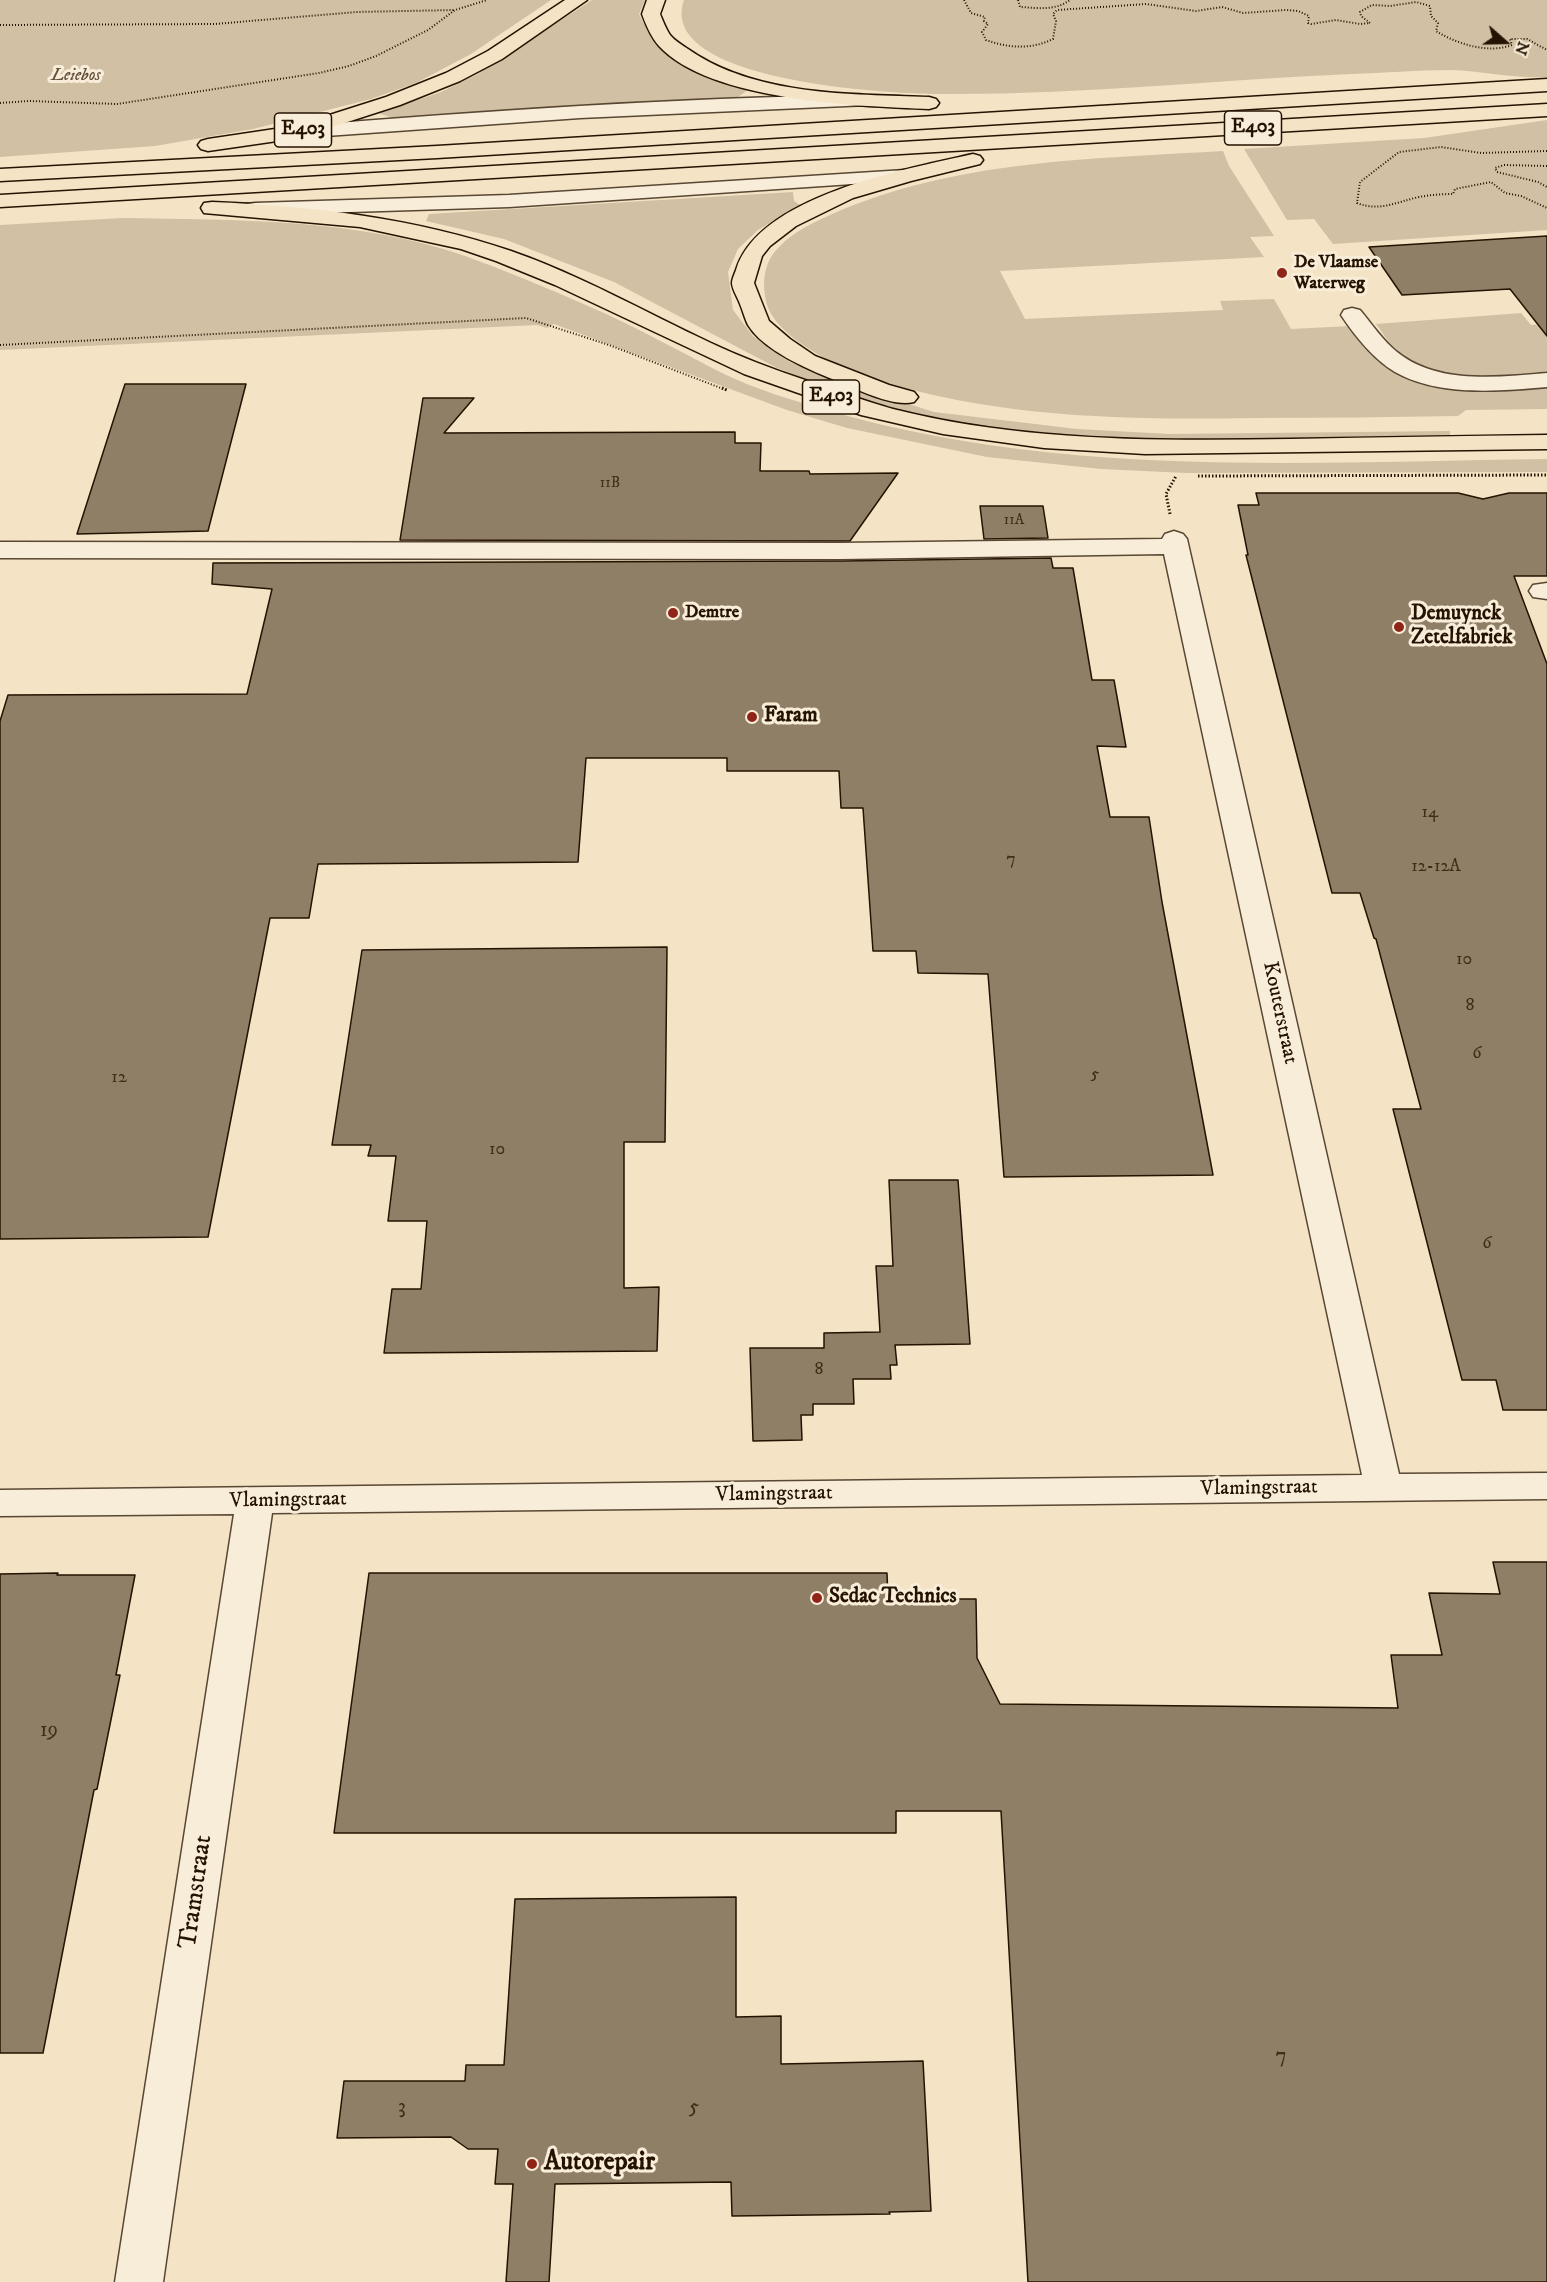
<!DOCTYPE html>
<style>
body{margin:0}
#map{position:relative;width:1547px;height:2282px;overflow:hidden;background:#f4e3c5;font-family:"IM FELL DW Pica",serif}
canvas{display:block}
.north{position:absolute;left:1475px;top:12px;width:60px;height:60px;-webkit-text-stroke:4px #f8edd9;paint-order:stroke;rotate:110deg;font-size:16px;font-weight:700;line-height:24px;text-align:center;color:#241301}
.north::after{content:'';display:block;margin:auto;width:21px;height:27px;background:#241301;clip-path:polygon(50% 0,100% 100%,50% 72%,0 100%)}
</style>
<div id="map">
<canvas width="1547" height="2282"></canvas>
<div class="north">N</div>
</div>
<script>
const g = document.querySelector('canvas').getContext('2d');
g.lineJoin = 'round';
function paint(path, color) {
  g.fillStyle = color;
  g.fill(path, 'evenodd');
}
function trace(path, color, width, dash) {
  g.strokeStyle = color;
  g.lineWidth = width;
  g.lineCap = dash ? 'butt' : 'round';
  g.setLineDash(dash || []);
  g.stroke(path);
}
function write(font, color, halo, rows, align = 'center') {
  g.font = font + ' "IM FELL DW Pica",serif';
  g.lineWidth = 6;
  g.setLineDash([]);
  g.textBaseline = 'middle';
  g.strokeStyle = halo;
  g.fillStyle = color;
  for (const [text, x, y, turn = 0] of rows) {
    g.save();
    g.translate(x, y);
    g.rotate((+turn || 0) * Math.PI / 180);
    g.textAlign = isNaN(turn) ? turn : align;
    if (halo) g.strokeText(text, 0, 0);
    g.fillText(text, 0, 0);
    g.restore();
  }
}
const green = new Path2D(`
 M0,0H551L471,54L416,83L371,99L253,129L155,146L0,157Z
 M592,0H645L639,14C663,66 699,72 749,89L738,97L717,100L396,119L378,113L441,92L478,74Z
 M684,0H1547V77C1515,79 1483,71 1451,70C1418,70 1384,73 1351,74C1214,80 1077,95 940,94C892,94 655,82 684,0Z
 M1547,120V230L1333,244L1314,219L1287,220L1244,149L1424,138Z
 M1223,151L1229,166L1274,236L1250,237L1264,257L1000,271L1025,319L1223,310L1220,301L1274,299L1291,329L1351,326L1427,381L1547,385V409L1466,410L1458,416C1389,417 1321,418 1252,418C1127,420 1001,418 880,381C846,371 774,339 766,301C763,287 763,272 770,259C783,237 808,225 830,215C953,160 1090,159 1223,151Z
 M793,192L794,201L800,205L758,230L738,249L728,272L733,310L753,336L790,362L833,380L934,412L1077,429L1170,434L1450,431V439L1179,441L1078,436L1005,428L930,417L866,401L777,368L614,282L504,239L426,221L429,214Z
 M123,218C236,220 356,218 465,256C506,271 548,288 588,306C635,326 680,352 726,375C756,389 791,400 823,409C1058,479 1305,462 1547,459V472L1186,473L1101,469L987,457L847,428L787,410L554,324L547,328L537,325L0,350V225Z
 M1521,313L1531,325L1547,324V374C1505,377 1434,383 1399,353C1390,346 1383,333 1376,324Z`);
const building = new Path2D(`
 M1547,236V336L1510,289L1402,295L1369,247Z
 M125,384H246L208,531L77,534Z
 M423,398H474L444,433L735,432V443H761L760,471H809L810,474L898,473L850,541L400,540Z
 M1256,493H1458L1483,499L1509,493H1547V576H1514L1547,664V1410H1503L1496,1380H1462L1393,1109H1421L1376,939L1374,938L1360,893H1332L1246,555H1248L1238,505H1259Z
 M980,506H1043L1048,538L984,539Z
 M1051,558L1053,568H1073L1092,680H1114L1126,747L1097,746L1110,817H1149L1162,902L1213,1175L1004,1177L988,974L918,973L916,951H873L863,808H841L839,771H727V758H586L578,862L318,864L309,918H270L208,1237L0,1239V721L8,695L247,694L272,589L212,584L213,563L841,561Z
 M667,947L665,1142H624V1288L659,1287L657,1351L384,1353L392,1289H421L427,1221H388L396,1156H368L371,1145H332L362,950Z
 M889,1180H958L970,1344L895,1345L897,1365H890L891,1379H853L854,1404H813V1415H801L802,1440L753,1441L750,1348H824V1333L880,1332L876,1266H893Z
 M1493,1562H1547V2282H1028L1001,1811H896V1833H334L369,1573H887L888,1599H976L977,1658L1000,1704L1398,1708L1391,1655H1442L1429,1593L1500,1594Z
 M58,1573L57,1575H135L116,1675H120L97,1789L94,1790L43,2053H0V1574Z
 M736,1897V2017L781,2016V2064L923,2061L931,2211L889,2212L890,2214L732,2216L731,2182L555,2184L549,2282H506L513,2184H495L498,2149H468L451,2137L337,2138L344,2081H465L466,2065H504L515,1899Z`);
const pathFar1 = new Path2D(`
 M964,0L971,13L985,17L984,21L988,24L982,32L986,40C1008,48 1031,50 1053,39L1056,21L1053,14L1057,10L1146,4L1196,11L1222,7L1243,13L1286,10L1298,11L1309,16L1308,23L1311,24L1336,20L1360,24L1370,23L1361,16L1360,12L1372,5L1390,6L1416,2L1430,6L1431,16L1438,23L1436,31C1457,44 1488,54 1512,45L1510,39H1527L1547,50
 M1018,0L1020,7C1038,8 1055,11 1070,0
 M0,25L215,24L356,12L454,10
 M0,103L29,101L117,104L319,73L349,66L376,56L428,30L455,10L487,0
 M1547,151L1481,153L1441,147L1399,152L1360,182L1357,203C1380,212 1396,202 1419,197C1430,195 1442,194 1453,194L1455,189L1491,182L1505,193L1521,196L1547,208
 M1547,166L1504,165L1495,168L1497,172L1538,182L1547,187
 M0,345L526,318L609,345L726,390`);
const path = new Path2D(`
 M722,388L727,390
 M1198,476L1547,475
 M1170,514L1166,494L1176,476`);
const minor = new Path2D(`
 M861,95L868,97L871,101L868,105L580,118L298,138L291,136L288,132L291,128L298,126C486,111 673,98 861,95Z
 M905,170L912,172L915,176L912,180L509,207L255,215L247,214L244,209L247,204L255,203L509,195Z
 M1352,308L1360,310C1372,324 1383,341 1397,352C1438,385 1498,377 1547,373V387C1499,391 1439,397 1395,372C1373,359 1355,336 1341,315L1344,310Z
 M1174,531L1183,534L1187,539L1399,1474L1547,1473V1499L272,1513L163,2282H115L234,1514L0,1516V1490L1362,1475L1164,554L841,559L0,558V542L841,543L1162,539L1165,534Z
 M1547,583V599L1533,597L1529,591L1533,585Z`);
const highway = new Path2D(`
 M565,0H587L502,59L460,81L400,105L298,138L208,151L201,149L198,145L201,141L208,139L295,126L386,97L446,73L488,51Z
 M647,0H665L660,14C663,21 666,29 670,35C675,41 682,45 688,49C755,96 850,94 929,97L936,99L939,103L936,107L929,109C857,106 710,101 659,46C651,37 646,25 642,14Z
 M1547,79V91L437,158L0,181V169L437,146Z
 M1547,104V116L0,207V195Z
 M973,154L980,156L983,160L980,164L911,181L853,198L796,226L770,246L762,256L754,283L769,321L790,339L815,356L889,385L914,392L918,397L914,402C892,408 853,387 832,379C807,369 763,350 748,325C745,319 743,311 740,304C738,298 732,289 732,283C732,279 735,273 736,270C758,196 906,169 973,154Z
 M212,202C313,206 414,218 511,251C580,275 645,312 711,343C743,358 775,370 808,381C836,390 864,401 893,409C1023,442 1159,441 1291,439C1377,437 1462,436 1547,435V449L1145,454L1044,448L943,434L861,415L744,374L555,285L496,261L461,249L360,227L204,213L201,208L204,203Z`);
const markers = [
 [1282,273,6,"#8f2418"],
 [673,613,6,"#8f2418"],
 [1399,627,6,"#8f2418"],
 [752,717,6,"#8f2418"],
 [817,1598,6,"#8f2418"],
 [532,2164,6,"#8f2418"]
];
const farNumbernames = [
 ["11B",610,484],
 ["11A",1014,521]
];
const farParknames = [
 ["Leiebos",76,76]
];
const farPoinames = [
 ["De Vlaamse",1294,263],
 ["Waterweg",1294,284],
 ["Demtre",685,613]
];
const numberNames = [
 ["14",1430,813],
 ["7",1011,860],
 ["12-12A",1436,867],
 ["10",1464,960],
 ["8",1470,1006],
 ["6",1477,1054],
 ["5",1095,1075],
 ["12",119,1078],
 ["10",497,1150],
 ["6",1487,1244],
 ["8",819,1370]
];
const shields = [
 [1253,128,57],
 [303,130,57],
 [831,397,57]
];
const shieldNames = [
 ["E403",1253,128],
 ["E403",303,130],
 ["E403",831,397]
];
const poiNames = [
 ["Demuynck",1411,615],
 ["Zetelfabriek",1411,639],
 ["Faram",764,717],
 ["Sedac Technics",829,1598]
];
const streetNames = [
 ["Kouterstraat",1279,1013,78],
 ["Vlamingstraat",1259,1489,-1],
 ["Vlamingstraat",774,1495,-1],
 ["Vlamingstraat",288,1501,-1]
];
const nearNumbernames = [
 ["19",49,1732],
 ["7",1281,2058],
 ["3",402,2109],
 ["5",694,2109]
];
const nearStreetnames = [
 ["Tramstraat",197,1892,-82]
];
const nearPoinames = [
 ["Autorepair",544,2164]
];
paint(green, '#d1c0a4');
paint(building, '#907f67');
trace(building, '#241301', 1.5);
trace(minor, '#584732', 3);
trace(highway, '#241301', 3);
trace(pathFar1, '#241301', 2, [1, 2]);
trace(path, '#241301', 3, [1.5, 2]);
paint(minor, '#f8edd9');
paint(highway, '#f4e3c5');
for (const [x, y, r, color] of markers) {
  const dot = new Path2D();
  dot.arc(x, y, r, 0, 2 * Math.PI);
  g.fillStyle = color;
  g.fill(dot);
  trace(dot, '#f8edd9', 2);
}
write('15px', '#3f2e1a', null, farNumbernames);
write('italic 18px', '#61503a', '#f8edd9', farParknames);
write('bold 18px', '#241301', '#f8edd9', farPoinames, 'left');
write('18px', '#3f2e1a', null, numberNames);
for (const [x, y, w] of shields) {
  const box = new Path2D();
  box.roundRect(x - w / 2, y - 17, w, 34, 4.5);
  g.fillStyle = '#f8edd9';
  g.fill(box);
  trace(box, '#241301', 1.5);
}
write('bold 20px', '#241301', null, shieldNames);
write('bold 21px', '#241301', '#f8edd9', poiNames, 'left');
write('21px', '#241301', '#f8edd9', streetNames);
write('21px', '#3f2e1a', null, nearNumbernames);
write('26px', '#241301', '#f8edd9', nearStreetnames);
write('bold 26px', '#241301', '#f8edd9', nearPoinames, 'left');
</script>
